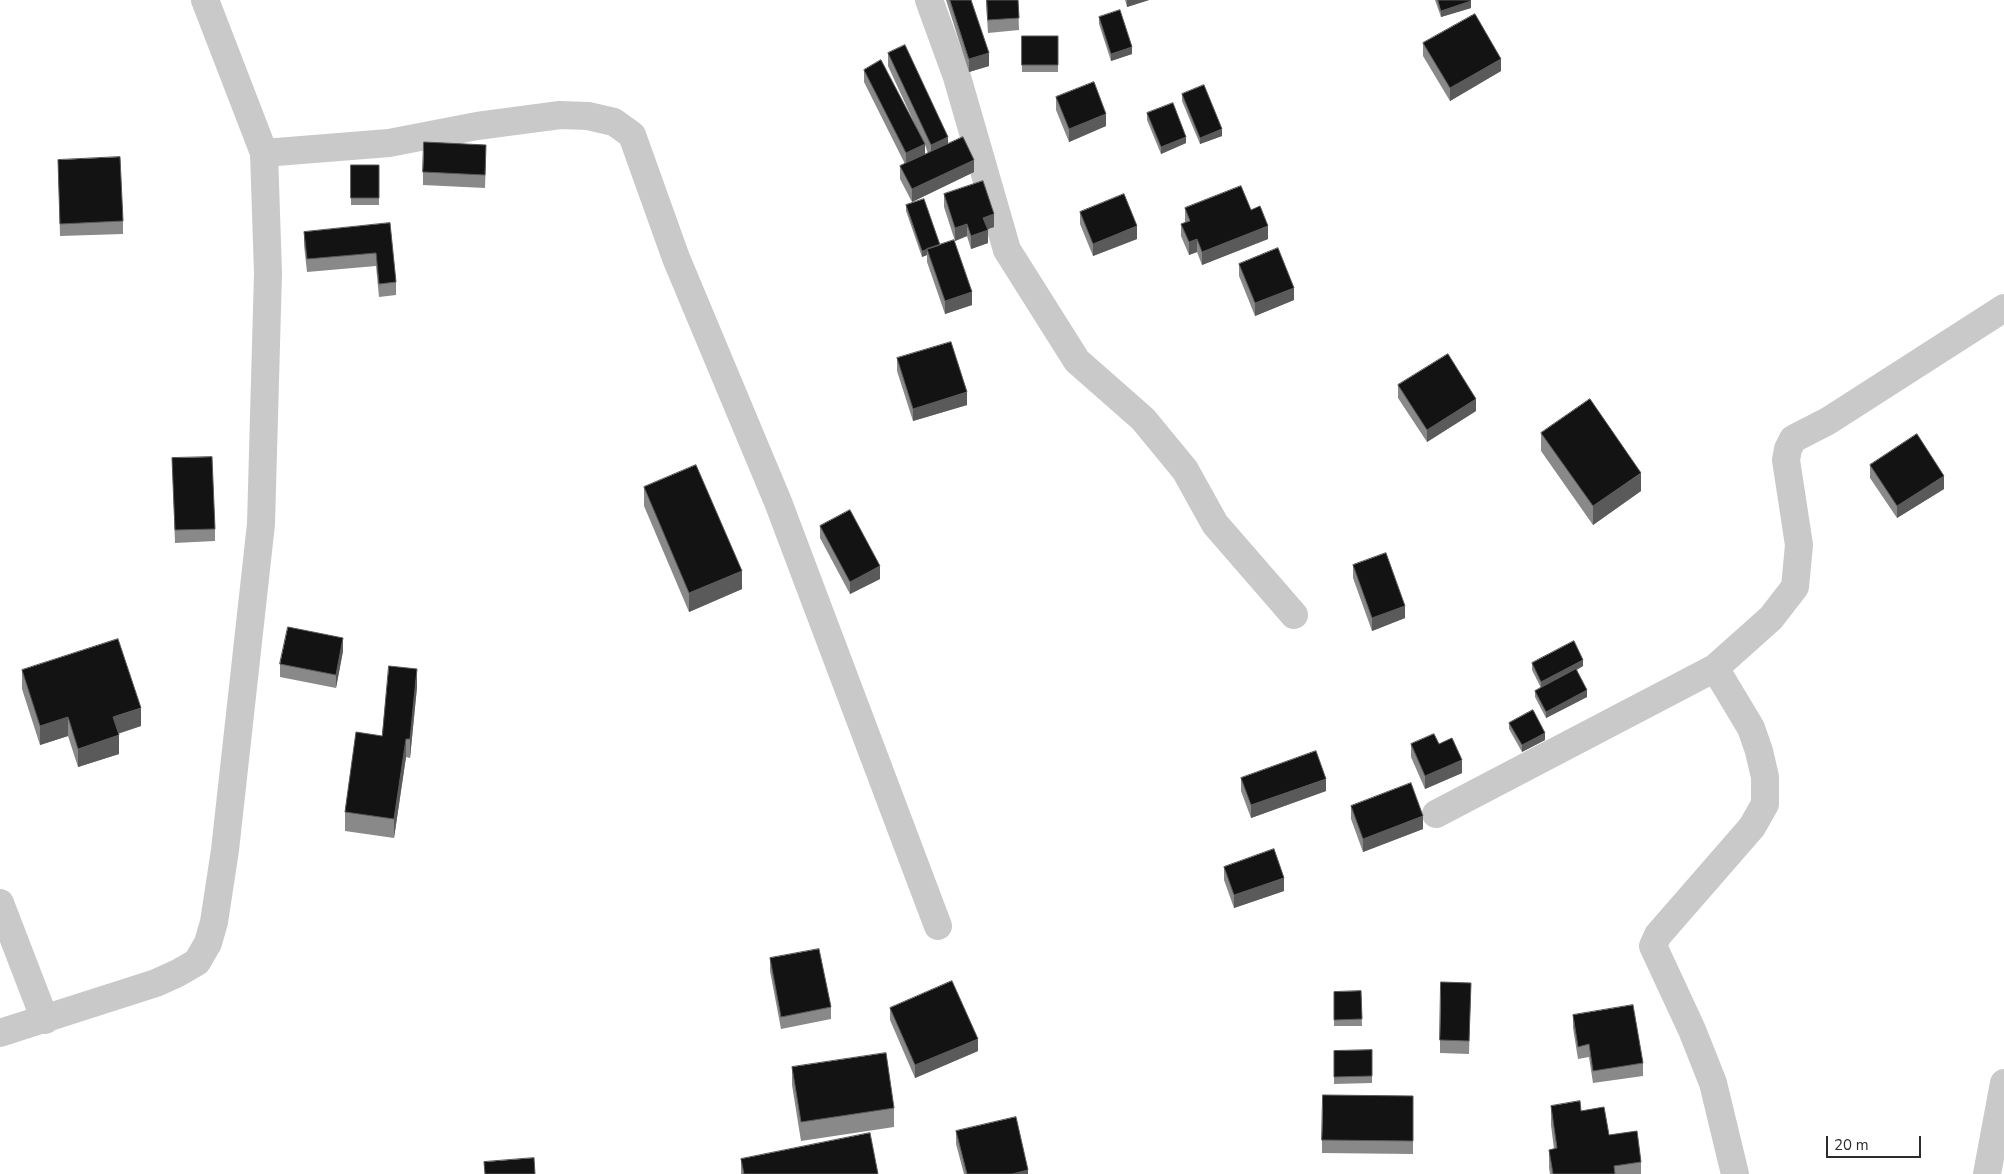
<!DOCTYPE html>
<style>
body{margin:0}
#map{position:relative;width:2004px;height:1174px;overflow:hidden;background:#fff;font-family:"Nunito Sans",sans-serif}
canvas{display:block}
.scale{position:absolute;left:1826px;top:1136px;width:95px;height:22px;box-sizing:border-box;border:2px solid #2c2c2c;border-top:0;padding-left:6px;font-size:15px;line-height:18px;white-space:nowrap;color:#2c2c2c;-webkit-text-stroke:4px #fff;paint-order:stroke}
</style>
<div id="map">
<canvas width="2004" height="1174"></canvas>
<div class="scale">20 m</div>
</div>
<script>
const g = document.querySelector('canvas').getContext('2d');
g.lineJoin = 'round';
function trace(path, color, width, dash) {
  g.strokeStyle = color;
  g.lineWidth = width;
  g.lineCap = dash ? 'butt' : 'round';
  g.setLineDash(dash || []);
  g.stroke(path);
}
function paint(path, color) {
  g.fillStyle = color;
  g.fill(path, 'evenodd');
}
const minor = new Path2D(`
 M929,0L957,77L1007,250L1077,361L1143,419L1185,470L1215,524L1294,615
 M264,153L389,143L477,126L560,115L588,116L614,122L632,135L676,258L778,502L938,926
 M1715,668L1751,728L1759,751L1765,777V804L1752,827L1658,935L1653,946L1692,1030L1713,1083L1735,1174
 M1436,814L1715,668L1771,618L1795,587L1799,545L1786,460L1788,449L1793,439L1828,421L2004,308
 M0,903L45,1020
 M0,1033L156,983L178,973L197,962L208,943L214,922L225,850L261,524L268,273L264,153L205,0
 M1987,1174L2004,1083`);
const wall = new Path2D(`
 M946,0H971L989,66L969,72Z
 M986,0H1018L1019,30L988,33Z
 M1125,0H1149L1127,7Z
 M1435,0H1470L1471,8L1441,17Z
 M1099,17L1132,54L1111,61L1099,24Z
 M1022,36H1058V72H1022Z
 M1423,43L1501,71L1450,101L1423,56Z
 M888,53L948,144L974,172L912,202L900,179V166L905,164L864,82V70L917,129L888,66ZM925,145L928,153L925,155Z
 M1182,94L1222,136L1200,144L1182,101Z
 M1056,97L1106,126L1069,142L1056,110Z
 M1147,113L1186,143L1161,154L1147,120Z
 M486,157L485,188L423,185V172Z
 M58,160L123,221V234L60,236Z
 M351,165H379V205H351Z
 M944,194L994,227L987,229L988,243L971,249L967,236L955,241L944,207Z
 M906,205L940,245L972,305L945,314L927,262V255L922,257L906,211Z
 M1185,208L1251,210L1268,239L1202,265L1197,252L1189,255L1181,236V224L1185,222Z
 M1080,212L1137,239L1093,256L1080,224Z
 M390,223L396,282V295L379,297L376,266L307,272L304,245V232Z
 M1239,264L1294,300L1255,316L1239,276Z
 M897,358L967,405L913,421L897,371Z
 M1398,385L1476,411L1427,442L1398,398Z
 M1541,433L1641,491L1593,525L1541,451Z
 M172,458L215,529V541L175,543Z
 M1870,465L1944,489L1897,518L1870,478Z
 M644,487L742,589L689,612L644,506Z
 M820,526L880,579L850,594L820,538Z
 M1353,565L1405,618L1372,631L1353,578Z
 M343,651L336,688L280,677V664Z
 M1532,663L1583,666L1577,670L1587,697L1546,718L1535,697V691L1541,688L1532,670Z
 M22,670L141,726L118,734L119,754L78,767L68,736L40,745L22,689Z
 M417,687L410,758L406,757L394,838L345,831V812L382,736Z
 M1509,723L1545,740L1522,752L1509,729Z
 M1411,744H1439L1462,773L1425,789L1411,757Z
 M1241,778L1326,791L1251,818L1241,791Z
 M1351,806L1423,829L1363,852L1351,819Z
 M1224,867L1284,891L1234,908L1224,880Z
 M770,958L831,1007V1019L781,1029L770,971Z
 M1471,983L1469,1054L1440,1053V1040Z
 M1361,991L1362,1026H1334V992Z
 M890,1008L978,1051L915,1078L890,1020Z
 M1573,1015L1643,1063V1076L1593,1083L1589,1057L1578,1059L1573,1028Z
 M1372,1050V1083L1334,1084V1051Z
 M792,1067L894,1108V1127L801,1141L792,1085Z
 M1413,1096V1154L1322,1153V1140Z
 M1551,1106L1581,1111L1641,1162V1174H1550L1549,1168V1150L1554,1149L1551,1125Z
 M956,1131L1028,1174H964L956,1144Z
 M741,1159L878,1174H741Z`);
const shadedWall = new Path2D(`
 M1127,0H1149L1127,7Z
 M1471,1V8L1441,17V11Z
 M1132,47V54L1111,61V54Z
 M989,53V66L969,72V59Z
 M1501,59V71L1450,101V88Z
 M1106,114V126L1069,142V129Z
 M1222,129V136L1200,144V138Z
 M948,137V150L931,158V145Z
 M1186,137V143L1161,154V147Z
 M925,144V156L906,166V153Z
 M974,160V172L912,202V189Z
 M994,214V227L983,231V218Z
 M967,224V236L955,241V228Z
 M1137,226V239L1093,256V244Z
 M1268,226V239L1202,265V252Z
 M988,230V243L971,249V236Z
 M1197,239V252L1189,255V242Z
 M927,249V255L922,257V251Z
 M1294,288V300L1255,316V303Z
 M972,292V305L945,314V301Z
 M967,392V405L913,421V409Z
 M1476,399V411L1427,442V430Z
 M1641,473V491L1593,525V506Z
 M1944,476V489L1897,518V506Z
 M880,566V579L850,594V582Z
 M742,571V589L689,612V593Z
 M1405,606V618L1372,631V618Z
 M343,638V651L336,688V675Z
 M1583,660V666L1541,688V682Z
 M417,669V687L410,758V739Z
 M1587,690V697L1546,718V712Z
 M141,708V726L113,735V717Z
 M68,717V736L40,745V726Z
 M1545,733V740L1522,752V745Z
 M119,735V754L78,767V749Z
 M406,739V757L394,838V819Z
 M1462,760V773L1425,789V776Z
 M1326,779V791L1251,818V805Z
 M1423,816V829L1363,852V839Z
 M1284,878V891L1234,908V895Z
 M978,1039V1051L915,1078V1065Z
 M1028,1170V1174H1012Z`);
const building = new Path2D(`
 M950,0H971L989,53L969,59Z
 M987,0H1018L1019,18L988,20Z
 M1438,0H1470L1471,1L1441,11Z
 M1120,10L1132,47L1111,54L1099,17Z
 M1475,14L1501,59L1450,88L1423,43Z
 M1022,36H1058V65H1022Z
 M905,45L948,137L931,145L888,53Z
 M881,60L925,144L906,153L864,70Z
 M1094,82L1106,114L1069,129L1056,97Z
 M1204,85L1222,129L1200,138L1182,94Z
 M1173,103L1186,137L1161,147L1147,113Z
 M963,137L974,160L912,189L900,166Z
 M424,142L486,145L485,175L423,172Z
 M120,157L123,221L60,224L58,160Z
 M351,165H379V198H351Z
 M983,181L994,214L983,218L988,230L971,236L967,224L955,228L944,194Z
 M1241,186L1251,210L1260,206L1268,226L1202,252L1197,239L1189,242L1181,224L1190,221L1185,208Z
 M1124,194L1137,226L1093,244L1080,212Z
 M924,199L940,245L922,251L906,205Z
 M390,223L396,282L379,284L376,253L307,259L304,232Z
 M954,240L972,292L945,301L927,249Z
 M1278,248L1294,288L1255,303L1239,264Z
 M951,342L967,392L913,409L897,358Z
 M1448,354L1476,399L1427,430L1398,385Z
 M1590,399L1641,473L1593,506L1541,433Z
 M1917,434L1944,476L1897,506L1870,465Z
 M212,457L215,529L175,530L172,458Z
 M696,465L742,571L689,593L644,487Z
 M850,510L880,566L850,582L820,526Z
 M1386,553L1405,606L1372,618L1353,565Z
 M288,627L343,638L336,675L280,664Z
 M118,639L141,708L113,717L119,735L78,749L68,717L40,726L22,670Z
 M1574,641L1583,660L1541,682L1532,663Z
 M389,666L417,669L410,739H406L394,819L345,812L356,732L382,736Z
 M1576,669L1587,690L1546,712L1535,691Z
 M1533,710L1545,733L1522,745L1509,723Z
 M1434,734L1439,744L1452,738L1462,760L1425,776L1411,744Z
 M1316,751L1326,779L1251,805L1241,778Z
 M1411,783L1423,816L1363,839L1351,806Z
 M1274,849L1284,878L1234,895L1224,867Z
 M819,949L831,1007L781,1017L770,958Z
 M952,981L978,1039L915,1065L890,1008Z
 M1441,982L1471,983L1469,1041L1440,1040Z
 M1361,991L1362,1019L1334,1020V992Z
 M1633,1005L1643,1063L1593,1071L1589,1044L1578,1047L1573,1015Z
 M1372,1050V1076L1334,1077V1051Z
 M886,1053L894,1108L801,1122L792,1067Z
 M1323,1095L1413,1096V1141L1322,1140Z
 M1580,1101L1581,1111L1604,1107L1609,1135L1637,1131L1641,1162L1614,1166L1615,1174H1553L1549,1150L1557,1148L1551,1106Z
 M1016,1117L1028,1170L1012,1174H967L956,1131Z
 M870,1133L878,1174H744L741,1159Z
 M534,1158L535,1174H485L484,1162Z`);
trace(minor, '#c9c9c9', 28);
paint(wall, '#898989');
paint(shadedWall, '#5a5a5a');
paint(building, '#131313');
trace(building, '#5a5a5a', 1);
</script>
